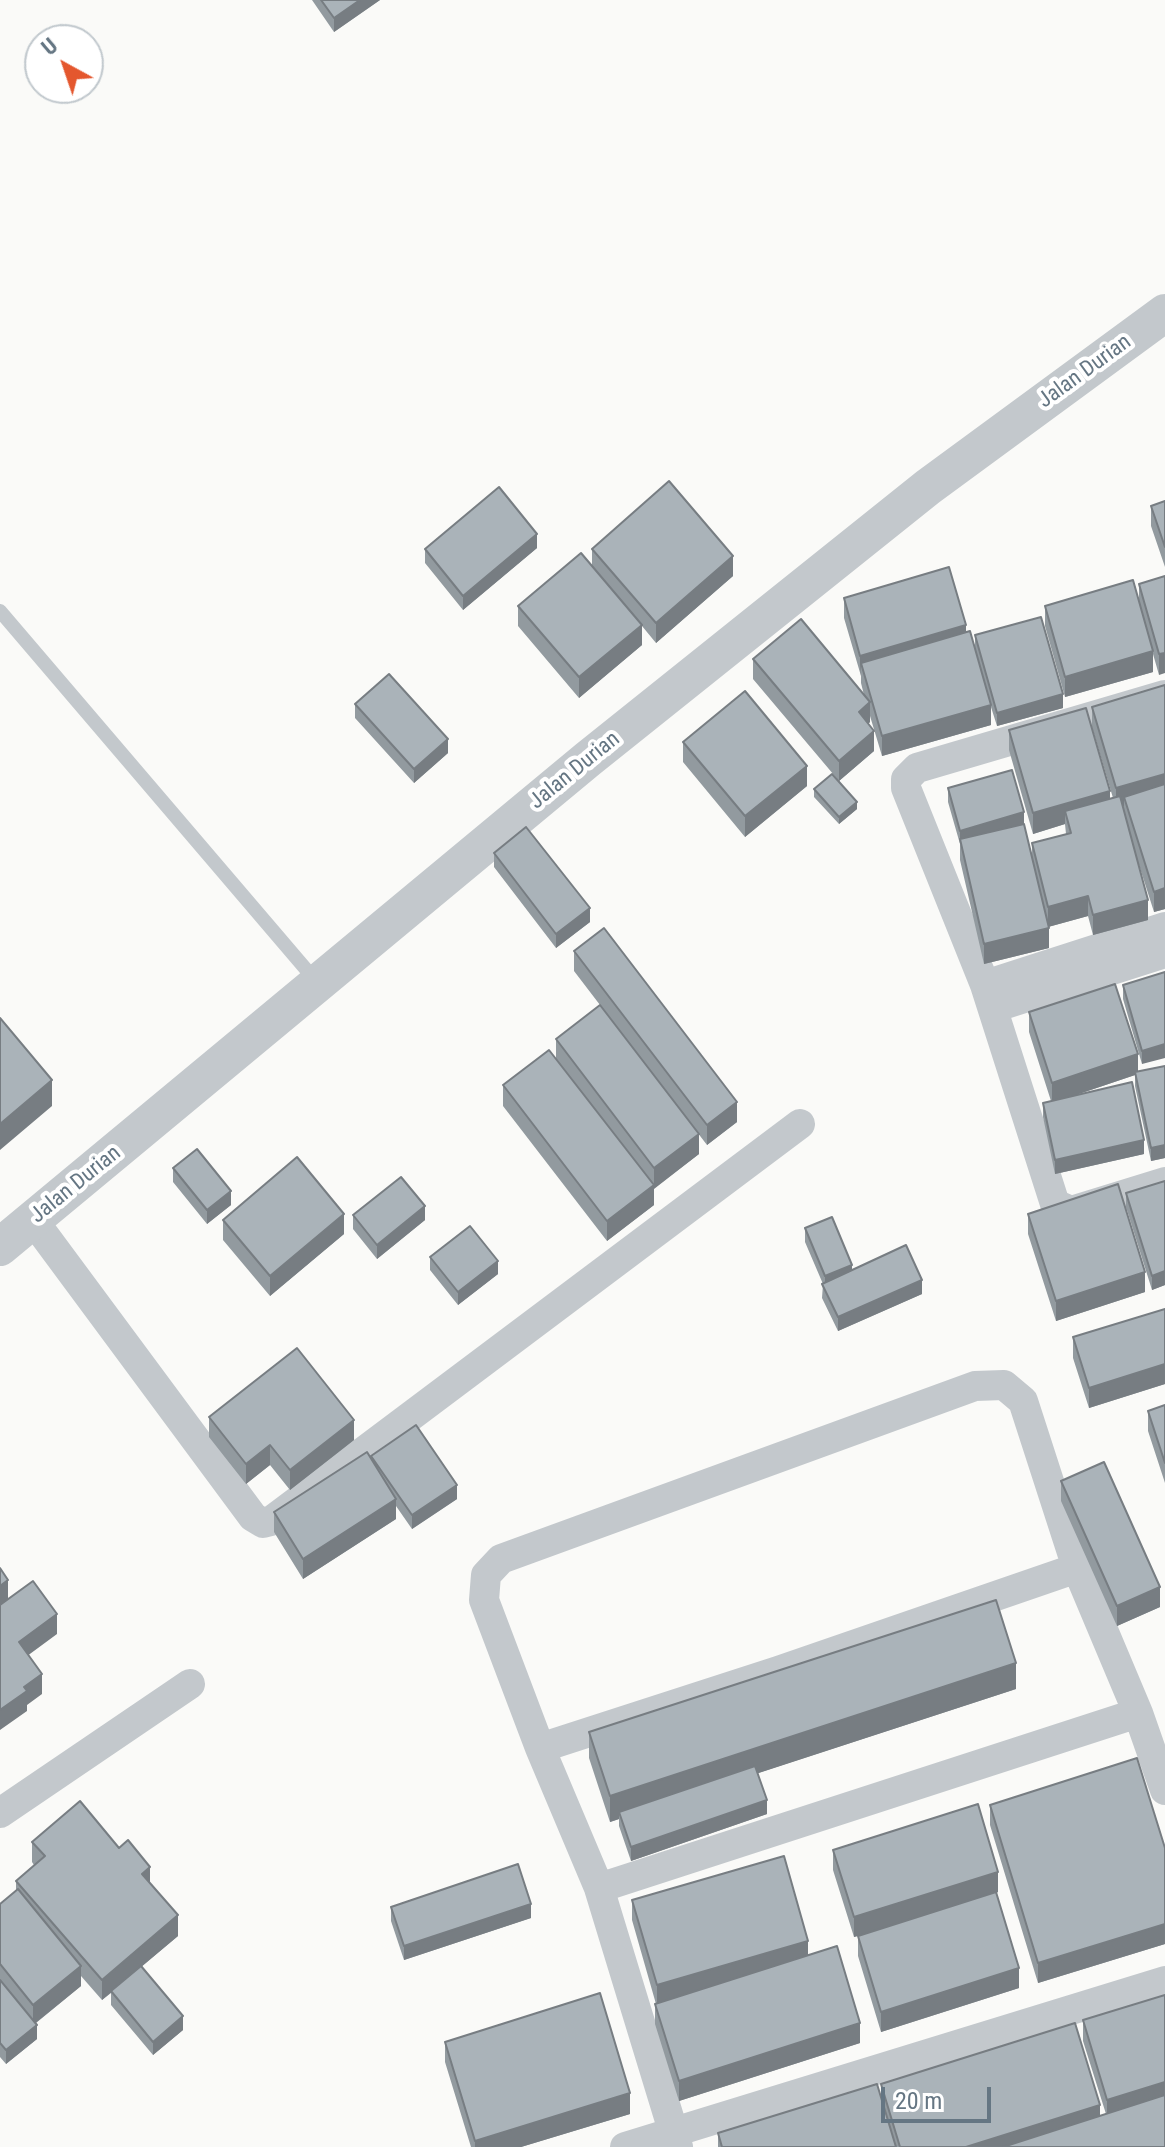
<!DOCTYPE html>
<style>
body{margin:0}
#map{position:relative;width:1165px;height:2147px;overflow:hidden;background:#fafaf8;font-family:"Roboto Condensed",sans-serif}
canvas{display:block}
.north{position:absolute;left:24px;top:24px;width:80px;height:80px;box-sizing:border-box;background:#fff;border:2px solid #c1c8cd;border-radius:50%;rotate:320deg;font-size:22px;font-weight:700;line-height:32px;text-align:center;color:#657683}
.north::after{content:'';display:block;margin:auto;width:28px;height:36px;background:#e4572e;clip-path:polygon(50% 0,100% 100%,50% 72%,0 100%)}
.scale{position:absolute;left:881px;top:2087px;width:110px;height:36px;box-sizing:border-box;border:4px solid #657683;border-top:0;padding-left:10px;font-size:24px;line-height:28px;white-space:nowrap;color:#657683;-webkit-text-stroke:6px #fff;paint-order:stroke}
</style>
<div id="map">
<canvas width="1165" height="2147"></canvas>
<div class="north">U</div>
<div class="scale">20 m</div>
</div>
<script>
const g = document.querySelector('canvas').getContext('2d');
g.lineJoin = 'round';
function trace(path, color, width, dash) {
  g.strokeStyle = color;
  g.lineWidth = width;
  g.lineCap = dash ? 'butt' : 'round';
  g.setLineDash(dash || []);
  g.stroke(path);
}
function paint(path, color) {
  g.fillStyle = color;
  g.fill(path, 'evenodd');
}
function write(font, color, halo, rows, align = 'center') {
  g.font = font + ' "Roboto Condensed",sans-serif';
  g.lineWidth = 8;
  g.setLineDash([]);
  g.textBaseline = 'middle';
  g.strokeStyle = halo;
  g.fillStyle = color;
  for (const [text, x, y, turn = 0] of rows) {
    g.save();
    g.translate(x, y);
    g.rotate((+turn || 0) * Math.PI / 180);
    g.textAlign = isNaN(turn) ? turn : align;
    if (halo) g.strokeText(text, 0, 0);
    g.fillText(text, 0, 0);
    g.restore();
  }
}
const service = new Path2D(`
 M0,611L316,981`);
const minor = new Path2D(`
 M1165,695L917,768L906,779V788L985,985L1055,1204L1071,1211L1165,1182
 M985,985L1165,927
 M993,1008L1165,953
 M33,1220L253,1517L263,1523L271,1521L800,1124
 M540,1748L778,1671L1077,1568
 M0,1813L190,1684
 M599,1888L540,1748L484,1600L486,1575L501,1559L975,1386L1004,1385L1023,1401L1077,1568L1138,1713
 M625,2147L1165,1981
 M678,2147L599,1888L1138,1713L1165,1790`);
const tertiary = new Path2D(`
 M0,1247L588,759L928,487L1165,313`);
const wall = new Path2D(`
 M312,0H380L334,32Z
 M1165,501V567L1151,526V506Z
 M537,548L463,610L425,563V549Z
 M592,549L733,576L656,643L642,626V645L579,698L518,626V606L592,566Z
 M1165,576L1159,675L1153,654V672L1065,697L1045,626V606L1139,601V584Z
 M844,598L966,632L975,649V635L1063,708L997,726L991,707V725L882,756L870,716V722L868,724L874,751L839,781L753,679V659L864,695L861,683V676L844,618Z
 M1165,685V909L1154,912L1132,843L1148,920L1093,935L1088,916L1048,927L1049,948L984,964L960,860V844L948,802V788L1024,824L1032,855V843L1066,834L1065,824L1033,834L1009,750V730L1110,799L1113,798L1092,727V707Z
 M355,704L448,753L414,783L355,718Z
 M683,742L807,786L745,837L683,762Z
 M814,789L857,809L839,824L814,797Z
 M494,853L590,922L556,948L494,867Z
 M574,951L737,1122L707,1145L636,1052L699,1154L654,1188V1205L607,1241L503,1106V1085L556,1059V1039L600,1005L574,971Z
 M1165,972L1142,1064L1123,999V985Z
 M1029,1012L1138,1072L1165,1066V1158L1151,1161L1135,1086V1075L1073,1096L1144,1154L1055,1174L1043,1117V1103L1051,1101L1029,1032Z
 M173,1168L231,1205L207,1224L173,1182Z
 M1165,1181V1285L1152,1290L1126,1207V1193Z
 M1028,1214L1145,1292L1056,1321L1028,1234Z
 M353,1215L425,1220L377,1259L353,1229Z
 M223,1220L344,1234L270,1296L223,1240Z
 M805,1228L852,1270L922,1294L838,1331L822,1298L823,1284L805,1242Z
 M430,1257L498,1274L458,1305L430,1270Z
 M1165,1309V1384L1089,1408L1073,1358V1337Z
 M1165,1405V1483L1148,1431V1411Z
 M209,1417L354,1440L290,1490L270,1465L246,1484L209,1437Z
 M371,1456L457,1499L412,1529L396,1506V1519L303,1579L274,1532V1512L371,1460Z
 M1061,1481L1160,1607L1117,1626L1061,1501Z
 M1016,1689L758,1773L767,1814L631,1861L619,1826V1819L610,1822L589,1758V1732Z
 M990,1805L1165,1848V1944L1038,1983L990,1825Z
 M32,1842L150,1883L178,1936L142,1966L183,2030L153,2055L111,2005V1993L102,2000L81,1976V1986L36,2023L37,2039L6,2064L0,2057V1904L16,1891V1881L34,1865L32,1862Z
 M833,1850L998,1892L996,1893L1019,1988L881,2032L858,1956V1936L854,1937L833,1870Z
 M632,1900L808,1956L860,2043L679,2101L655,2024V2004H656L632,1920Z
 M391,1907L531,1918L404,1960L391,1921Z
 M1083,2020L1165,2147H718V2133L881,2096V2084L1100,2116L1106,2114L1083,2041Z
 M445,2042L630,2114L521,2147H471L445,2062Z`);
const shadedWall = new Path2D(`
 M360,0H380L334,32V18Z
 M537,534V548L463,610V596Z
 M733,556V576L656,643V623Z
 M642,625V645L579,698V677Z
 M966,625V645L861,663L860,676V656Z
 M1153,651V672L1065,697V677Z
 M1165,653V673L1159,675V654Z
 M1063,694V708L997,726V713Z
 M870,702V722L859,732V712Z
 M991,705V725L882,756V736Z
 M874,731V751L839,781V761Z
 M448,739V753L414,783V769Z
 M807,766V786L745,837V816Z
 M1165,774V794L1124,797V806L1116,808V788Z
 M1110,791V811H1065V824L1033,834V813Z
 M857,802V809L839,824V817Z
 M1024,812V826L960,840V831Z
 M1165,888V909L1154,912V892Z
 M1088,896V916L1048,927V907Z
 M1148,900V920L1093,935V915Z
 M590,908V922L556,948V934Z
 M1049,928V948L984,964V944Z
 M1165,1044V1058L1142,1064V1051Z
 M1138,1054V1074L1052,1103V1083Z
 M52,1080V1106L0,1150V1124Z
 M737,1102V1122L707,1145V1125Z
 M699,1134V1154L654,1189V1168Z
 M1144,1140V1154L1055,1174V1160Z
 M1165,1145V1158L1151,1161V1148Z
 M654,1185V1205L607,1241V1221Z
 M231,1191V1205L207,1224V1210Z
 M425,1206V1220L377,1259V1245Z
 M344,1214V1234L270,1296V1276Z
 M498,1261V1274L458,1305V1292Z
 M852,1265V1279L825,1290V1276Z
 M1165,1271V1285L1152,1290V1276Z
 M1145,1272V1292L1056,1321V1301Z
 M922,1280V1294L838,1331V1317Z
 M1165,1364V1384L1089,1408V1388Z
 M354,1420V1440L290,1490V1470Z
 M270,1445V1465L246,1484V1464Z
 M457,1485V1499L412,1529V1515Z
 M396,1499V1519L303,1579V1559Z
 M8,1580V1600L0,1606V1586Z
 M1160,1587V1607L1117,1626V1606Z
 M57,1614V1634L19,1662V1642Z
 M1016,1663V1689L621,1818L619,1812V1819L610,1822V1796Z
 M42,1674V1694L27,1705V1711L0,1730V1710L24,1687Z
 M767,1800V1814L631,1861V1847Z
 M150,1867V1887L142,1874Z
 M998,1872V1892L854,1937V1917Z
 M531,1904V1918L404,1960V1946Z
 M178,1915V1936L102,2000V1980Z
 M1165,1924V1944L1038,1983V1963Z
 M808,1941V1961L657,2005V1985Z
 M81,1966V1986L33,2025V2005Z
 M1019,1968V1988L881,2032V2012Z
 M183,2016V2030L153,2055V2042Z
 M860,2023V2043L679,2101V2081Z
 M37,2025V2039L6,2064V2050Z
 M1165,2082V2102L1107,2120V2100Z
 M630,2093V2114L521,2147H475V2141Z
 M1100,2105V2125L1030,2147H966Z`);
const building = new Path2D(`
 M321,0H360L334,18Z
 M669,481L733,556L656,623L592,549Z
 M499,487L537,534L463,596L425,549Z
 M1165,501V547L1151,506Z
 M581,553L642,625L579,677L518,606Z
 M949,567L966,625L860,656L844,598Z
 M1165,576V653L1159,654L1139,584Z
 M1133,580L1153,651L1065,677L1045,606Z
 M1041,617L1063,694L997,713L975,635Z
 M801,619L870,702L859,712L874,731L839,761L753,659Z
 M970,631L991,705L882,736L861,663Z
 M389,674L448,739L414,769L355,704Z
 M1165,685V774L1116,788L1092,707Z
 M745,691L807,766L745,816L683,742Z
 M1086,708L1110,791L1033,813L1009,730Z
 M1012,770L1024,812L960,831L948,788Z
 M832,774L857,802L839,817L814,789Z
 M1165,784V888L1154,892L1124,797Z
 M1120,796L1148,900L1093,915L1088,896L1048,907L1032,843L1071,833L1065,811Z
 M1024,824L1049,928L984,944L960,839Z
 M526,827L590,908L556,934L494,853Z
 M604,928L737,1102L707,1125L574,951Z
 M1165,972V1044L1142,1051L1123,985Z
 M1115,984L1138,1054L1052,1083L1029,1012Z
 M600,1005L699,1134L654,1168L556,1039Z
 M0,1018L52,1080L0,1124Z
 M549,1050L654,1185L607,1221L503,1085Z
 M1165,1066V1145L1151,1148L1135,1072Z
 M1132,1082L1144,1140L1055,1160L1043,1103Z
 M197,1149L231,1191L207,1210L173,1168Z
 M297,1157L344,1214L270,1276L223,1220Z
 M401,1177L425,1206L377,1245L353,1215Z
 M1165,1181V1271L1152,1276L1126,1193Z
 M1118,1184L1145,1272L1056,1301L1028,1214Z
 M832,1217L852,1265L825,1276L805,1228Z
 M470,1226L498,1261L458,1292L430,1257Z
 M906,1245L922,1280L838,1317L822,1284Z
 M1165,1309V1364L1089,1388L1073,1337Z
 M297,1348L354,1420L290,1470L270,1445L246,1464L209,1417Z
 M1165,1405V1463L1148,1411Z
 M416,1425L457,1485L412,1515L371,1456Z
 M367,1452L396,1499L303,1559L274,1512Z
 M1104,1462L1160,1587L1117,1606L1061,1481Z
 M0,1568L8,1580L0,1586Z
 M33,1581L57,1614L19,1642L42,1674L24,1687L27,1691L0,1710V1605Z
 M996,1600L1016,1663L610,1796L589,1732Z
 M1137,1758L1165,1848V1924L1038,1963L990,1805Z
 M755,1766L767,1800L631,1847L619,1812Z
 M80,1801L119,1848L128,1840L150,1867L142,1874L178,1915L102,1980L16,1881L45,1856L32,1842Z
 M978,1804L998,1872L854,1917L833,1850Z
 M784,1856L808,1941L657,1985L632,1900Z
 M518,1864L531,1904L404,1946L391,1907Z
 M18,1889L81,1966L33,2005L0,1964V1904Z
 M996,1892L1019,1968L881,2012L858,1936Z
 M837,1946L860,2023L679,2081L655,2004Z
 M141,1966L183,2016L153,2042L111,1991Z
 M0,1980L37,2025L6,2050L0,2043Z
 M600,1993L630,2093L475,2141L445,2042Z
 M1165,1995V2082L1107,2100L1083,2020Z
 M1075,2023L1100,2105L966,2147H900L881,2084Z
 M877,2084L896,2147H722L718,2133Z
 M1165,2095V2147H1003Z`);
const streetNames = [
 ["Jalan Durian",1085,372,-36],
 ["Jalan Durian",575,771,-39],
 ["Jalan Durian",76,1185,-39]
];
trace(service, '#c3c8cc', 14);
trace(minor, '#c3c8cc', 30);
trace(tertiary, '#c3c8cc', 38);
paint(wall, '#929a9f');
paint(shadedWall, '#777d82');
paint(building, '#aab3b9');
trace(building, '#777d82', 2);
write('22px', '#657683', '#fff', streetNames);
</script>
